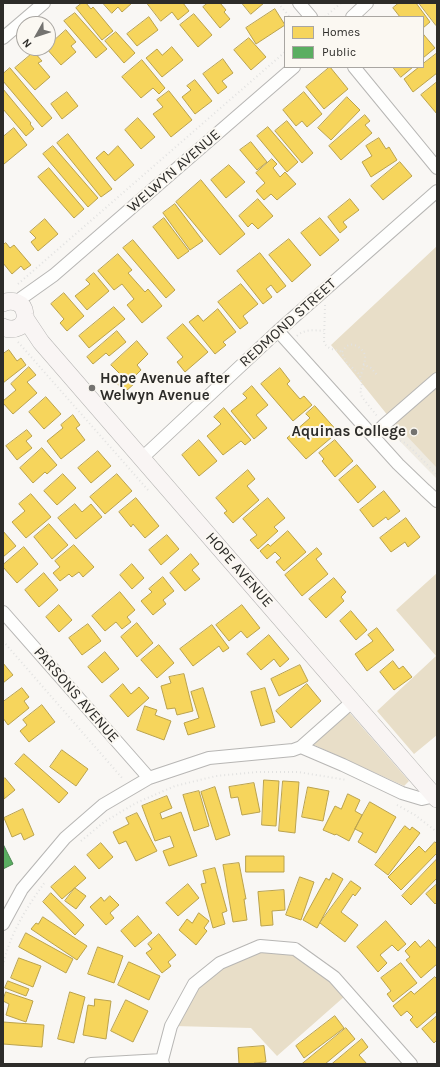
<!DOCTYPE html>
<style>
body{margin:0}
#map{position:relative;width:440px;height:1067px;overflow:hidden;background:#f9f7f4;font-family:Karla,sans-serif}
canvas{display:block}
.frame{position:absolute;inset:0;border:4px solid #2d2c29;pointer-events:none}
.legend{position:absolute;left:284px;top:16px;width:140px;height:52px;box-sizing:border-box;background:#fbf8f2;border:1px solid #a9a6a2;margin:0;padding:5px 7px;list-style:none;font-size:12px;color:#2d2c29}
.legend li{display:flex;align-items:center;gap:8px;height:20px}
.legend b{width:20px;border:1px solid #a9a6a2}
.north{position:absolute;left:16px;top:16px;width:40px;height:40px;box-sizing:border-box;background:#fbf8f2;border:1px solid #a9a6a2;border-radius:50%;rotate:231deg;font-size:11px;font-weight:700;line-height:16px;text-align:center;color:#2d2c29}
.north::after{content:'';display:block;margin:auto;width:14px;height:18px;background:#747370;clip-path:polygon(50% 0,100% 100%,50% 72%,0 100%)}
</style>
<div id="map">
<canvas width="440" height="1067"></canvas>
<div class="frame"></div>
<ul class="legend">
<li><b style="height:11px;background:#f6d55c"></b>Homes</li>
<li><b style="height:11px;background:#5aae61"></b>Public</li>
</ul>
<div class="north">N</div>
</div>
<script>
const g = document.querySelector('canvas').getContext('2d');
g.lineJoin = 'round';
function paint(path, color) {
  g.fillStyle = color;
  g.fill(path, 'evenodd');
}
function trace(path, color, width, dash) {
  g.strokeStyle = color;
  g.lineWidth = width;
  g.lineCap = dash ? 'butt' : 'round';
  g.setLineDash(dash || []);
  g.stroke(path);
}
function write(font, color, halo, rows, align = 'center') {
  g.font = font + ' Karla,sans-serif';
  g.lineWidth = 4;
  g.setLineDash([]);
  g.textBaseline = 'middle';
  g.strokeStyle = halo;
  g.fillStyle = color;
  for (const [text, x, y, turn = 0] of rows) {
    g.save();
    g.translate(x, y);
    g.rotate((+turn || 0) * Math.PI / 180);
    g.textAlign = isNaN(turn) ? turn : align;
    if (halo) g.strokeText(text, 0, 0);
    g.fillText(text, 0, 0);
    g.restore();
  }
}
const built = new Path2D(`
 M437,381V479L425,467L384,425Z`);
const green = new Path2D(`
 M437,246V403L436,404L437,406V468L389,417L331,345Z
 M437,573V735L414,754L377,711L436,656L396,610Z
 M349,712L409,781L404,786L312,744Z
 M262,949L294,952L332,980L345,996L277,1056L251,1028L174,1026L196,987L222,966Z`);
const homes = new Path2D(`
 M82,3H86L91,9L93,7L113,31L102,40L76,8Z
 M103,3H132L122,12L118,7L112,13Z
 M147,3H183L189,11L178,20L172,12L161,21Z
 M208,3H220L226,10L224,12L230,19L220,28L203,7Z
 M242,3H264L251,14Z
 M399,3H416L430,22L423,28V17H400L393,8Z
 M419,3H437V24L436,25Z
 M275,9L285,25L256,44L246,28Z
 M75,13L107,49L96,58L64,21Z
 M194,14L212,35L198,47L180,25Z
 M149,17L158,30L137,46L127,34Z
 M66,30L76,42L71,46L76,52L61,65L46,48H48V46Z
 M116,32L135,53L124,63L105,41Z
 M424,35L435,48L423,58V36Z
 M249,38L266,57L251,70L234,50Z
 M172,47L183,60L162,77L146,58L157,49L162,55Z
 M34,52L42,61L38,63L50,77L35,90L15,68Z
 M436,54L437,56V73L413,92L404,79L419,67H423V64Z
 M223,59L233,73L222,81L227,87L218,94L203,74Z
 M142,60L165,88L159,94L153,88L141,98L122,77Z
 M330,67L348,89L324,109L306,87Z
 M393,67H413L401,77Z
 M10,68L52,118L42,127L3,81V74Z
 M195,80L212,101L195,114L182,97L191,90L187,86Z
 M437,82V114L421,95Z
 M3,89L31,123L30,124L34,129L26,136L3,109Z
 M169,91L192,120L171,137L153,114L163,107L157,100Z
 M67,92L78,106L62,119L51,104Z
 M304,92L322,114L307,127L302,121L296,126L283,110Z
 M347,97L360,110L331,140L318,128Z
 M365,115L370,121L365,125L372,133L341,160L329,146Z
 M138,118L155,137L141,149L125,130Z
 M287,121L313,153L302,163L275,131Z
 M268,127L298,162L287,172L257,136Z
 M14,128L27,145L4,164L3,163V137Z
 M68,134L112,189L101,197L57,143Z
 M379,138L386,149L389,147L397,160L371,177L362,162L372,156L366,146Z
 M251,142L267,162L257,170L240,150Z
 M53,146L98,198L88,207L43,154Z
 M118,146L134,165L115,181L96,158L104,151L108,155Z
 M272,159L277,164L273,168L280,177L285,172L296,184L277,200L271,194L264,200L256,191L265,183L256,173Z
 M400,162L412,176L383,200L371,186Z
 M229,165L245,182L226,198L211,180Z
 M49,168L84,209L74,218L38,177Z
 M201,180L245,234L220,255L176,202Z
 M258,199L273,216L258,229L252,223L248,227L239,216Z
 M350,199L359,210L343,222L347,227L340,233L328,217Z
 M175,204L203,241L190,250L163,213Z
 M164,218L189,251L178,259L153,227Z
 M320,218L339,240L320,256L301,233Z
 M45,219L58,234L38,251L31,242L36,238L30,232Z
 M289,239L311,265L292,282L269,255Z
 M133,240L175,290L166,298L123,248Z
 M6,243L10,248L14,245L31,265L24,270L21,266L12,274L3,263V245Z
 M260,253L286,286L277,293L271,285L266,289L272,297L263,304L237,271Z
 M118,254L132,270L128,273L145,292L148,289L162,306L142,323L127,305L134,299L122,284L114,290L98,271Z
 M94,273L109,291L87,310L75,296L90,284L86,280Z
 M241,284L258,304L243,316L248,323L240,329L218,302Z
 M64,293L84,316L67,331L60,323L64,319L51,304Z
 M114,307L125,319L89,348L79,336Z
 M218,309L236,332L223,342L226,345L215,354L189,322L198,315L203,321Z
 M183,324L208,352L185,372L177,362L183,357L167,338Z
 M117,331L126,342L109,356L106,353L93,364L87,357Z
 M137,341L148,354L137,365L141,370L132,379L135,383L125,392L115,381L121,375L111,365Z
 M9,350L17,361L21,358L26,365L3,383V354Z
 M29,367L36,375L27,382L37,393L13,414L3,403V401L16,390L11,384Z
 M280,368L290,381L287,384L300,399L304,396L312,405L293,421L261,384Z
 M252,386L268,405L256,415L267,428L254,439L231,411L247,398L243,394Z
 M46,397L61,414L44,429L29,412Z
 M315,406L338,432L306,459L287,438L310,418L306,414Z
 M224,408L251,440L245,445L241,441L223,455L207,436L221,424L214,417Z
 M73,415L80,425L76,428L85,440L61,459L47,441L63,428L61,425Z
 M27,430L32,436L26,441L32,448L17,460L6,446Z
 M199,440L217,461L199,476L182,455Z
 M335,440L353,461L335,477L322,461L324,459L319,453Z
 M42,448L57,465L47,474L45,472L33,483L20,468Z
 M98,451L111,466L91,483L78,468Z
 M357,465L376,487L358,503L339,480Z
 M248,470L255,479L247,486L259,500L233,523L224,513L227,511L216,498Z
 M63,474L76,488L57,505L44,491Z
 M117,474L132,491L105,514L90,497Z
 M384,491L400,511L388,520L386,517L373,527L360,510Z
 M31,494L51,517L26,538L12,522L25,511L19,504Z
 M136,498L159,526L145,538L133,524L131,527L119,512Z
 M268,498L285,518L274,527L278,531L258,549L250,540L257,535L243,519Z
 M75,504L82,512L91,504L102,517L76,539L58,518Z
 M406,518L420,537L408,547L405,542L391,552L380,538Z
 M49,524L68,545L52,559L34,537Z
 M3,531L16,546L3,557Z
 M288,531L306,552L284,571L276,562L281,558L275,552L267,559L260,551L268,544L270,546Z
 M167,535L179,549L161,565L149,550Z
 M74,545L94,567L83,577L79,572L72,577L69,574L60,581L53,573L60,567L55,561Z
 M24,547L38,564L17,583L3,567V565Z
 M317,548L322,554L316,559L328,574L302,596L285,575Z
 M191,554L199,564L192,570L200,579L185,591L170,573Z
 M132,564L144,578L132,589L120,575Z
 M44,573L58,590L39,607L25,590Z
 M163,577L174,591L163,600L166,604L153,615L141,601L152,592L149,589Z
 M334,578L346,592L341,597L344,601L326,618L309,599Z
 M120,592L135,610L127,617L131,622L122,629L116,622L105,631L92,616Z
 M59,605L72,620L59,632L46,617Z
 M242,605L260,628L247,638L241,631L229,641L216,625Z
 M351,611L367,630L356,640L340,621Z
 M137,623L153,643L137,657L121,637Z
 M88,624L101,641L82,655L69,638Z
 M212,625L229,648L223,652L219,646L193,666L180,649Z
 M377,628L394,650L367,671L355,654L373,641L368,635Z
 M269,635L289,659L280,667L274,659L261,670L247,654Z
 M159,645L174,663L157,678L141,660Z
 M105,652L119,669L102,683L88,667Z
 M393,661L399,669L403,666L412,677L394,690L380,672Z
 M3,663L13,675L3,683Z
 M300,665L308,681L279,696L271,679Z
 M184,674L193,711L177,715L175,708L167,709L161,686L171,683L169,677Z
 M123,684L131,694L139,687L149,698L128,717L110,696Z
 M307,684L321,701L291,728L276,711Z
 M22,688L29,697L24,701L29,708L8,725L3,718V709L4,708L3,707V702Z
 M203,688L215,727L188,735L184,723L199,718L191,692Z
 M265,688L275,722L261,726L251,692Z
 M42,705L55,722L29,742L20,731L27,725L23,720Z
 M145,706L157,710L155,715L171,721L164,740L137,730Z
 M62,750L88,769L76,786L50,767Z
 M24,754L68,793L59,803L15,764Z
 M5,778L15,790L4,799L3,780Z
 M264,780L279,781L276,826L262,825Z
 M283,781L299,782L295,833L279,831Z
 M254,783L260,812L242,815L238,797L231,798L229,787Z
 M215,787L230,835L216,840L201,792Z
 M308,787L329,791L323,821L302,817Z
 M199,791L209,826L194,831L183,795Z
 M348,794L360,800L355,811L362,815L349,841L336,834L335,835L323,830L335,806L341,809Z
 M167,796L172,808L160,813L162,819L181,812L197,856L169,866L163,851L174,847L170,836L155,841L142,806Z
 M370,802L396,817L376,853L358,842L363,833L355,829Z
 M23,809L34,835L24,840L21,833L12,837L4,818Z
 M137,813L157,851L136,861L126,841L119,844L113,832L129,824L126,818Z
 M405,826L410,830L412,827L420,833L388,875L375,865Z
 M435,842L437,844V853L401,890L388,877L419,846L425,852Z
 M101,843L113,857L99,869L87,855Z
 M246,856H284V872H246Z
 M437,859V878L411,905L402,896Z
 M239,863L246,899H244L247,920L233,922L223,865Z
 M75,866L86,878L62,899L51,887Z
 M215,868L227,911L222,913L225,924L213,928L201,884L206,883L203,871Z
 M333,873L343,879L317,928L303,920L326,878L329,880Z
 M300,877L314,882L301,920L286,915Z
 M351,881L361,888L355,896L353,894L341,912L358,925L345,942L320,923Z
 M188,884L199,898L178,916L166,903Z
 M437,884V902L435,904L426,894Z
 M75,888L86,896L76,909L65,901Z
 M284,890L285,910L272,911L273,925L261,926L258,892Z
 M51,893L84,925L75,935L43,902Z
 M110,896L119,905L110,913L114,918L106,925L90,907L101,897L104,901Z
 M199,913L209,921L204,928L207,931L196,945L179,930L187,919L192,923Z
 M138,916L152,933L135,947L121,931Z
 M43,917L87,946L77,960L31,929L36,923L38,924Z
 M386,921L406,944L398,951L392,945L380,955L387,963L378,972L357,947Z
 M26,933L73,959L66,973L19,947Z
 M159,934L176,955L168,962L171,966L162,973L146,953L152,949L148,944Z
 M429,940L437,949V964L421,978L406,960L410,957L405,951L415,941L420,947Z
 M98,947L123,956L114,983L88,974Z
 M19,958L41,966L33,987L11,978Z
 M129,962L160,976L149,1000L118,985Z
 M401,963L417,983L393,1002L387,994L391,991L381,978Z
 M435,977L437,979V1011L417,1028L410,1020L413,1017L407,1011L401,1016L393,1006L411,991L414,994Z
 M8,981L29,989L26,996L5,988Z
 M6,992L33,1001L26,1022L6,1015L9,1004L3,1001Z
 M70,992L85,997L74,1043L58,1039Z
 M95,999L111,1001L106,1039L83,1035L88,1005L94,1006Z
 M126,1000L148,1011L133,1042L111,1031Z
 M335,1016L344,1028L304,1058L296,1046Z
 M437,1016V1040L434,1043L422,1029Z
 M3,1022L44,1025L42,1047L3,1044Z
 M346,1028L355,1039L325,1064H302Z
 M362,1039L368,1047L359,1055L367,1064H332Z
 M264,1046L266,1062L254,1063L255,1064H239L238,1048Z`);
const public = new Path2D(`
 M3,844L13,864L3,869Z`);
const path = new Path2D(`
 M278,3L290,17
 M325,17L341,3
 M18,284L285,52
 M325,305L324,341C326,350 335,349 342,352
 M297,336C304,329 314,330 324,331
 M18,342L148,490
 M363,364L371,368L378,376
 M360,377C362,373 366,359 365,355C363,349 355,343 349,345C346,346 344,349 342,352L344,358L347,363L358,373L360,377L362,386L360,390L362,397L377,416
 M392,432L399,440L405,443L413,450L437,475
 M3,641L123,779
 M397,805L415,815L437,832
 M81,841L104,822L136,803L175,786L216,776L257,772H298L347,780
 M3,966C9,935 27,907 45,882`);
const street = new Path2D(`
 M299,3L311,17
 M352,17L367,3
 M3,38L44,3
 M354,67L437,168
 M16,302L54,275L294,67
 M278,331L398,464L425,490L437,501
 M373,436L384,425L437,379
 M142,458L278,331L437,191
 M3,612L149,778
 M301,747L343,765L402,793L422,799L435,796
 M3,924L22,889L65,838L103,805L149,778L209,758L293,750L301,747L353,701
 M91,1064L162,1060
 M163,1064L162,1060L171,1026L194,984L220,963L260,946L295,949L334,977L411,1064`);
const secondary = new Path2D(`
 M3,303C12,299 24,302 25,314C27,327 13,332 3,327
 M25,318L41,342L437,799`);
const markers = [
 [92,388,4,"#747370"],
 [414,432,4,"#747370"]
];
const streetNames = [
 ["WELWYN AVENUE",174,171,-41],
 ["REDMOND STREET",288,323,-42],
 ["HOPE AVENUE",239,570,49],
 ["PARSONS AVENUE",76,695,49]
];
const poiNames = [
 ["Hope Avenue after",100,379],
 ["Welwyn Avenue",100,396],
 ["Aquinas College",406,432,"right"]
];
paint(built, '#efebe2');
paint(green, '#e8dec8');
paint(homes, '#f6d55c');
trace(homes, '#baa24d', 1);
paint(public, '#5aae61');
trace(public, '#4c8750', 1);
trace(street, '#b7b6b4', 14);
trace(secondary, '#b7b6b4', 18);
trace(path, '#e2e2e1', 2, [1, 3]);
trace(street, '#fefefd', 12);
trace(secondary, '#f9f5f4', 17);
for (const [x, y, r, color] of markers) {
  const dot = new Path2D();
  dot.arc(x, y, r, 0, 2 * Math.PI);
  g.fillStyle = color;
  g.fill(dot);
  trace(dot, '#fbf8f2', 1.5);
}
write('15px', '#2d2c29', '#fbf8f2', streetNames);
write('bold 15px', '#2d2c29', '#fbf8f2', poiNames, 'left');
</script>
